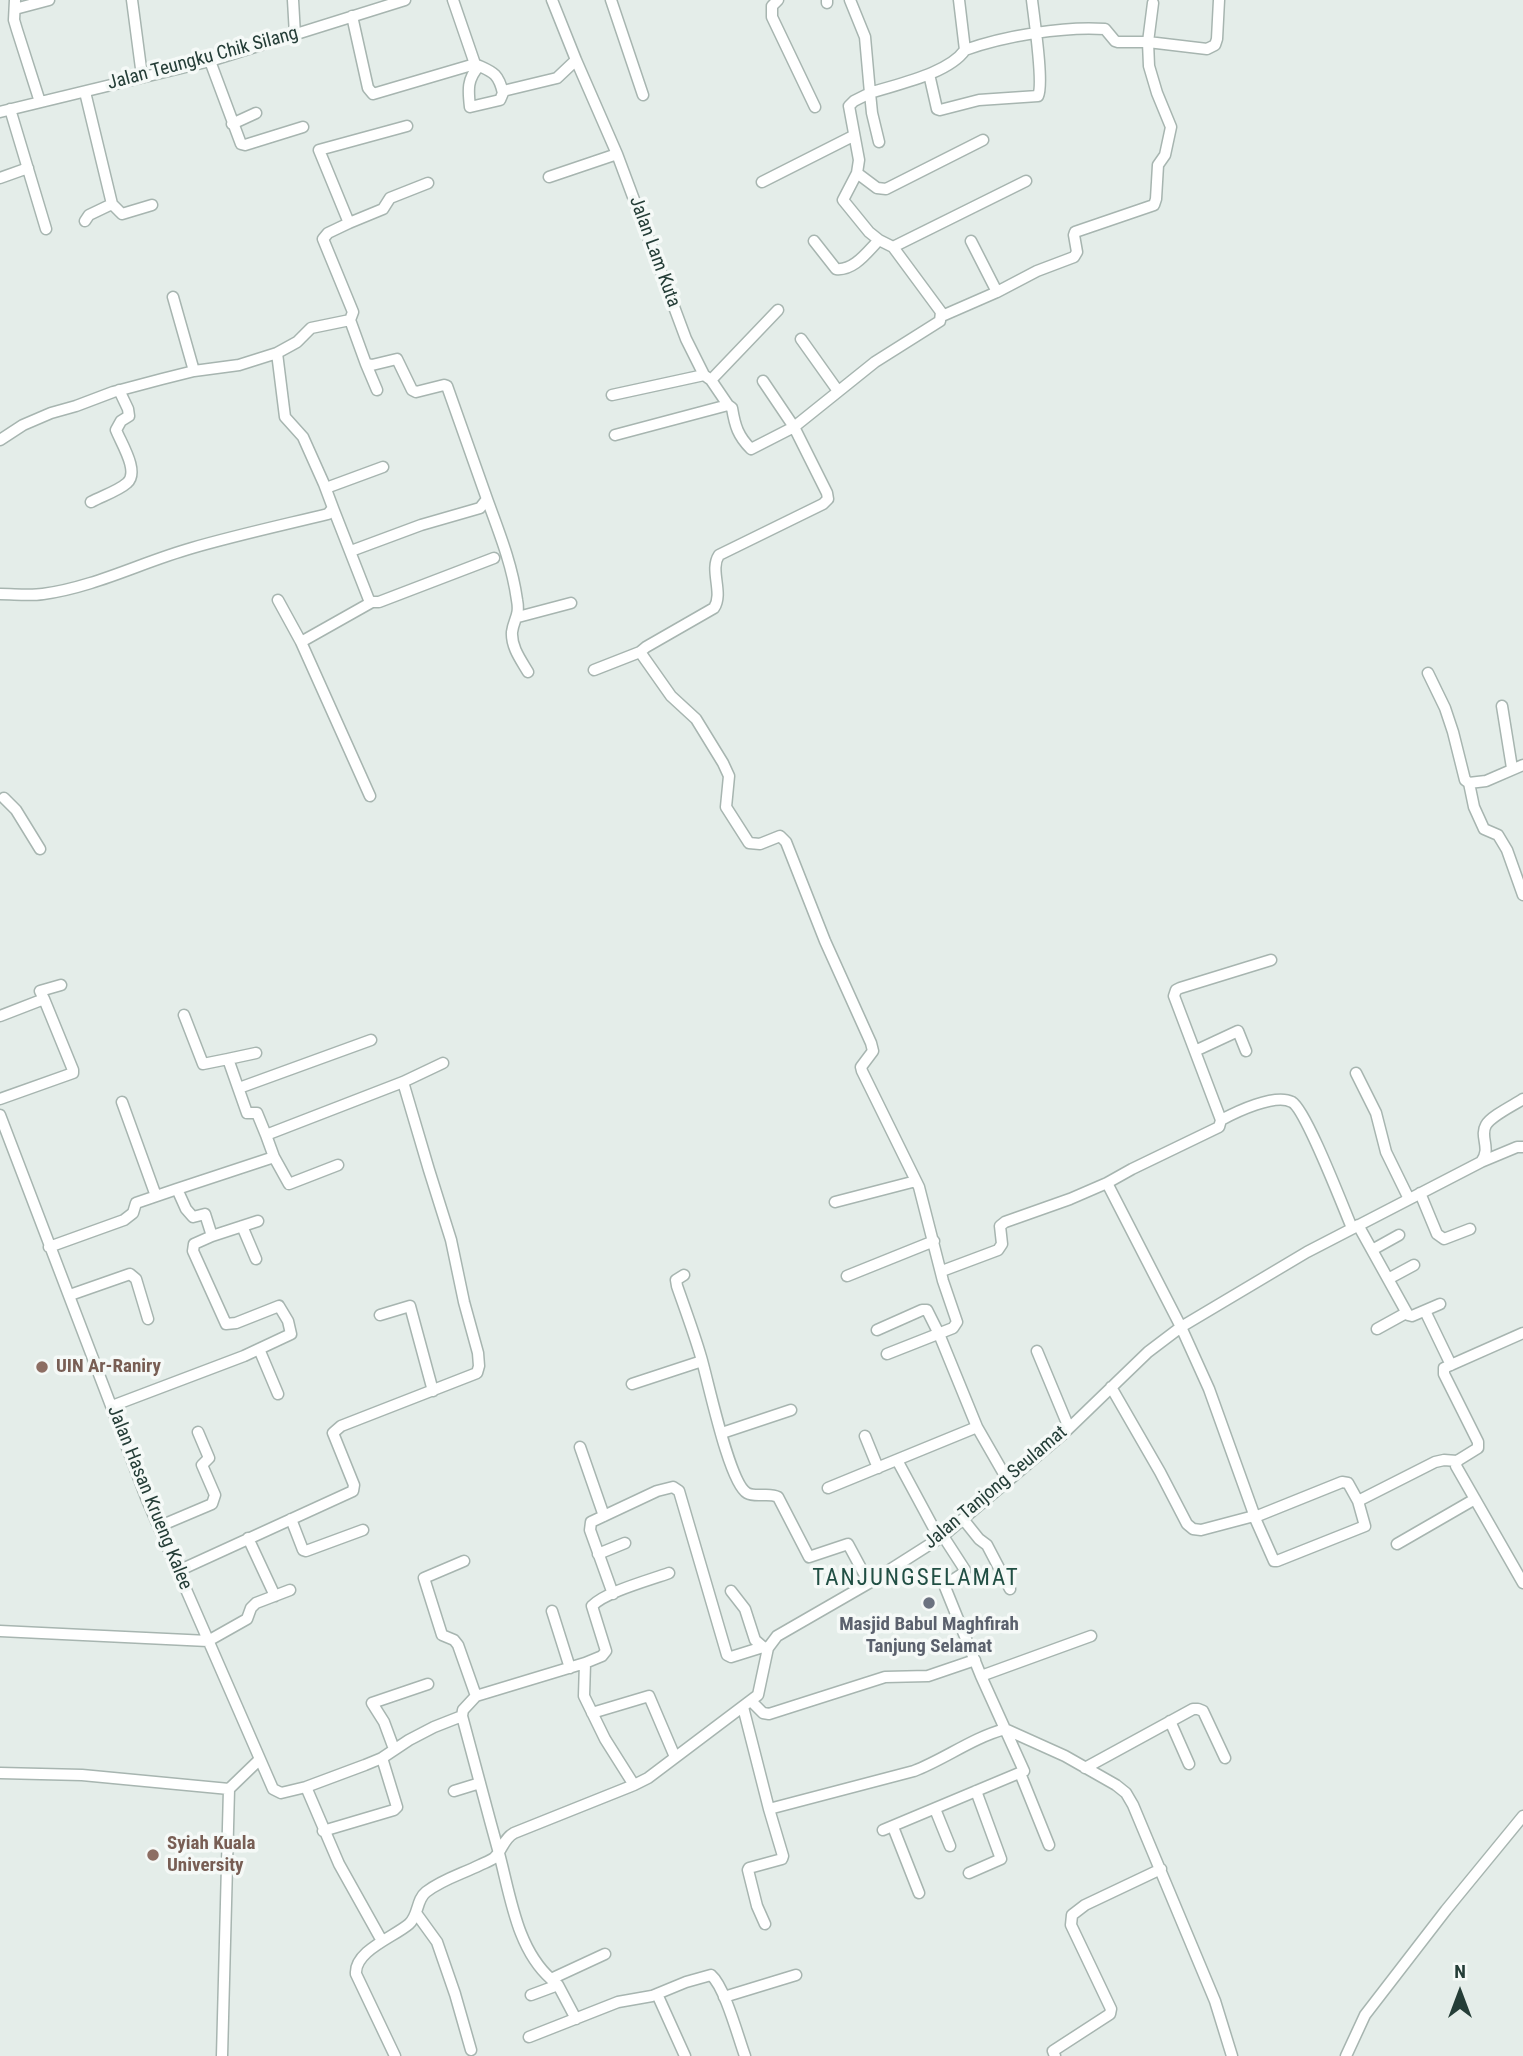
<!DOCTYPE html>
<style>
body{margin:0}
#map{position:relative;width:1523px;height:2056px;overflow:hidden;background:#e4ede9;font-family:"Roboto Condensed",sans-serif}
canvas{display:block}
.north{position:absolute;left:1425px;top:1958px;width:70px;height:70px;-webkit-text-stroke:5px #f5f9f7;paint-order:stroke;rotate:0deg;font-size:19px;font-weight:700;line-height:28px;text-align:center;color:#243d37}
.north::after{content:'';display:block;margin:auto;width:24px;height:32px;background:#243d37;clip-path:polygon(50% 0,100% 100%,50% 72%,0 100%)}
</style>
<div id="map">
<canvas width="1523" height="2056"></canvas>
<div class="north">N</div>
</div>
<script>
const g = document.querySelector('canvas').getContext('2d');
g.lineJoin = 'round';
function trace(path, color, width, dash) {
  g.strokeStyle = color;
  g.lineWidth = width;
  g.lineCap = dash ? 'butt' : 'round';
  g.setLineDash(dash || []);
  g.stroke(path);
}
function write(font, color, halo, rows, align = 'center') {
  g.font = font + ' "Roboto Condensed",sans-serif';
  g.lineWidth = 7;
  g.setLineDash([]);
  g.textBaseline = 'middle';
  g.strokeStyle = halo;
  g.fillStyle = color;
  for (const [text, x, y, turn = 0] of rows) {
    g.save();
    g.translate(x, y);
    g.rotate((+turn || 0) * Math.PI / 180);
    g.textAlign = isNaN(turn) ? turn : align;
    if (halo) g.strokeText(text, 0, 0);
    g.fillText(text, 0, 0);
    g.restore();
  }
}
const minor = new Path2D(`
 M15,0L14,20L17,30L40,102
 M132,0L142,76
 M293,0L295,35
 M453,0L475,64C492,72 498,72 503,93L500,100L470,107C468,90 467,79 479,66
 M552,0L576,60L617,154L686,339L704,375L711,380L728,405L732,408C735,426 738,436 751,449L794,427L875,362L940,321L941,312L893,247L879,240L869,232L843,200L857,173L859,160L849,106L854,101L870,93L865,37L850,0
 M611,0L643,95
 M778,0L772,6V17L815,107
 M959,0L965,50
 M827,3V0
 M1153,3L1148,42L1207,49L1215,45L1217,39L1219,0
 M15,9L49,0
 M352,16L368,88L373,94L475,64
 M210,61L241,144L245,145L303,127
 M929,74L937,109L940,110L979,100L1038,96C1044,84 1034,18 1032,0
 M503,91L557,78L576,60
 M10,109L46,229
 M0,112L210,61L405,0
 M232,124L256,113
 M407,126L319,150L349,223L383,209L390,198L428,183
 M879,142L872,113L870,93C897,84 948,74 965,50C1004,36 1064,26 1105,29L1115,41L1118,42H1148L1149,66L1157,93L1171,127L1165,155L1158,165L1156,199L1154,205L1075,232L1074,235L1077,252L1074,257L1037,271L997,292L942,316
 M857,173L877,188L886,189L983,140
 M549,177L617,154
 M0,178L28,168
 M762,182L853,136
 M112,204L122,214L152,205
 M85,221L89,215L112,204L85,92
 M349,223L328,233L323,239L353,312L350,320
 M814,241L836,269C854,271 867,252 879,240
 M971,241L997,292
 M893,247L1026,181
 M173,297L194,371
 M801,339L838,391
 M366,364L377,390
 M711,380L778,310
 M612,395L704,375
 M615,435L728,405
 M0,440L23,425L51,413L76,406L113,392L162,379L194,371L239,365L277,353L297,342L311,328L350,320L366,364L372,365L397,359L412,390L416,392L444,385L447,386L487,499L480,508L421,525L351,551
 M326,488L383,467
 M487,499C499,532 512,564 517,600C520,616 514,618 512,632C511,647 521,660 528,672
 M91,502C102,496 118,491 127,483C140,472 121,443 116,430L121,421L129,416L128,409L119,390
 M333,508L369,600L372,602H379L494,558
 M0,594C14,594 29,596 43,594C95,587 142,562 192,548C237,535 283,525 328,514L333,508L324,484L303,437L285,417L277,353
 M278,600L301,642
 M518,617L571,603
 M640,652L671,696L696,719L723,763L729,776L726,807L749,843L760,844L780,836L786,842L825,941L871,1043L873,1051L861,1067L862,1071L919,1187L943,1281L957,1322L953,1328L887,1354
 M594,670L640,652L646,647L714,608C724,593 709,570 719,555L823,504L828,499L827,493L794,427L763,381
 M1428,673L1445,708L1453,732L1465,780L1469,783L1474,807L1484,829L1498,835L1507,850L1523,895
 M1502,706L1512,768
 M1469,783L1486,781L1523,765
 M370,796L301,642L372,602
 M4,798L16,810L40,849
 M184,1015L203,1064L228,1059L247,1113H257L266,1135
 M0,1016L44,999L40,991L61,985
 M1195,1051L1238,1031L1246,1051
 M228,1059L256,1053
 M1356,1073L1376,1113L1386,1152L1409,1199
 M239,1088L371,1040
 M0,1099L73,1073V1070L44,999
 M122,1102L156,1196
 M0,1115L147,1500L273,1789L281,1793L306,1787L365,1765L382,1758L409,1740L434,1727L462,1716
 M1221,1120C1236,1112 1275,1093 1292,1102C1306,1110 1343,1207 1352,1228
 M274,1157L289,1184L338,1165
 M1481,1162L1517,1147H1523
 M1107,1183L1181,1327L1209,1389L1255,1517L1342,1482L1348,1483L1358,1501
 M177,1189L274,1157L266,1135L403,1082L443,1063
 M1420,1193L1437,1234L1444,1239L1470,1229
 M835,1202L916,1181
 M1358,1225L1408,1315L1412,1316L1440,1304
 M242,1226L256,1259
 M212,1236L258,1221
 M49,1247L124,1220L133,1213L136,1203L177,1189L186,1209L193,1217L205,1214L212,1236L194,1244L193,1251L226,1324L236,1323L279,1306L288,1321L291,1334L244,1356L112,1406
 M1372,1250L1399,1235
 M942,1271L998,1250L1002,1244L1000,1226L1005,1222L1070,1199L1107,1183L1132,1169L1219,1127L1221,1120L1174,996L1176,990L1180,988L1271,960
 M684,1275L676,1280L677,1286C685,1309 694,1333 701,1357C708,1380 729,1483 747,1493C756,1498 769,1492 778,1497L809,1557L848,1544L869,1583
 M847,1276L934,1241
 M1388,1279L1414,1265
 M70,1295L130,1274L136,1279L148,1319
 M1425,1311L1451,1365
 M380,1315L410,1306L433,1391
 M1377,1329L1406,1313
 M877,1330L922,1310H927L939,1334L977,1427L1008,1481
 M1523,1333L1444,1368V1374L1478,1442V1448L1457,1461L1456,1466L1523,1583
 M259,1349L278,1394
 M1037,1351L1069,1428
 M632,1384L702,1361
 M1111,1387L1160,1472L1187,1524L1193,1529L1201,1530L1254,1516L1274,1561H1277L1365,1526L1358,1501L1435,1462L1444,1460L1457,1461
 M722,1433L791,1410
 M865,1436L878,1468
 M580,1447L604,1516
 M897,1460L939,1538
 M828,1488L977,1427
 M291,1519L303,1550L306,1551L363,1530
 M963,1519L979,1539L987,1545L1010,1589
 M160,1526L212,1504L215,1495L202,1465L209,1458L198,1432
 M248,1538L275,1596
 M1397,1544L1475,1499
 M598,1554L625,1543
 M464,1561L424,1578L442,1635L454,1640L458,1645L476,1696L585,1663L584,1696L605,1739L634,1785
 M178,1571L353,1491L354,1485L333,1433L341,1426L477,1373L479,1366L478,1353L464,1302L451,1240L429,1170L403,1082
 M731,1591L745,1609L755,1640L763,1647
 M613,1594L590,1530L591,1522L657,1491L673,1487L679,1491L727,1655L731,1657L763,1647L768,1648
 M552,1611L570,1668
 M0,1631L208,1641L247,1619L251,1608L256,1603L290,1590
 M585,1663L602,1656L606,1651L592,1606C605,1592 650,1580 669,1573
 M981,1676L1091,1636
 M476,1696L463,1710L462,1716C474,1760 485,1803 497,1846C510,1891 515,1947 551,1979
 M751,1701L763,1713L769,1714L885,1677L928,1676L975,1660
 M743,1707L769,1809L783,1856L782,1859L749,1868L748,1870L757,1906L765,1924
 M592,1713L649,1696L675,1757
 M1170,1721L1189,1764
 M394,1749L384,1722L372,1703L428,1684
 M1085,1768L1193,1709H1198L1203,1711L1225,1758
 M0,1773L82,1775L229,1789
 M1020,1773L1049,1845
 M306,1787L339,1864L382,1941
 M454,1791L480,1783
 M769,1809L914,1771C945,1759 972,1738 1005,1729L1065,1756L1116,1785L1126,1793L1133,1805L1215,2001L1232,2056
 M935,1809L950,1846
 M893,1827L919,1893
 M883,1830L1024,1771L981,1676L945,1587C949,1579 961,1578 965,1570L943,1536
 M323,1831L394,1810L397,1807L382,1758
 M969,1873L1001,1859L976,1791
 M416,1913L437,1942L455,1994L471,2050
 M657,1994L685,2056
 M531,1995L558,1985
 M724,1997L796,1975
 M576,2019L558,1985L551,1979L605,1954
 M529,2037L618,2002L652,1996L686,1982L711,1975C725,1987 738,2037 745,2056
 M222,2056L229,1789L259,1760
 M395,2056L356,1974C354,1951 394,1937 409,1924C419,1915 416,1900 426,1892C443,1879 462,1874 480,1865C484,1863 490,1861 494,1858C503,1850 503,1839 514,1833L634,1785L648,1778L758,1695L768,1648L777,1636L869,1583L943,1536L1062,1435L1148,1352L1181,1327L1307,1252L1481,1162C1492,1148 1479,1137 1486,1125C1491,1116 1514,1105 1523,1099
 M1055,2056L1053,2051L1110,2014L1111,2009L1071,1925L1072,1915L1085,1905L1161,1869
 M1346,2056L1365,2015L1446,1910L1523,1816`);
const markers = [
 [42,1367,7,"#8d6e63"],
 [929,1603,7,"#6b7280"],
 [153,1855,7,"#8d6e63"]
];
const streetNames = [
 ["Jalan Teungku Chik Silang",203,59,-15],
 ["Jalan Lam Kuta",654,252,70],
 ["Jalan Tanjong Seulamat",996,1488,-40],
 ["Jalan Hasan Krueng Kalee",149,1498,68]
];
const educationNames = [
 ["UIN Ar-Raniry",56,1367],
 ["Syiah Kuala",167,1844],
 ["University",167,1866]
];
const worshipNames = [
 ["Masjid Babul Maghfirah",929,1625],
 ["Tanjung Selamat",929,1647]
];
const quarterNames = [
 ["TANJUNGSELAMAT",916,1579]
];
trace(minor, '#a7b5b0', 13);
trace(minor, '#fff', 10);
for (const [x, y, r, color] of markers) {
  const dot = new Path2D();
  dot.arc(x, y, r, 0, 2 * Math.PI);
  g.fillStyle = color;
  g.fill(dot);
  trace(dot, '#f5f9f7', 2.5);
}
write('19px', '#243d37', '#f5f9f7', streetNames);
write('bold 19px', '#785e54', '#f5f9f7', educationNames, 'left');
write('bold 19px', '#5b616d', '#f5f9f7', worshipNames);
g.letterSpacing = '2px';
write('23px', '#214f44', '#f5f9f7', quarterNames);
g.letterSpacing = '0px';
</script>
